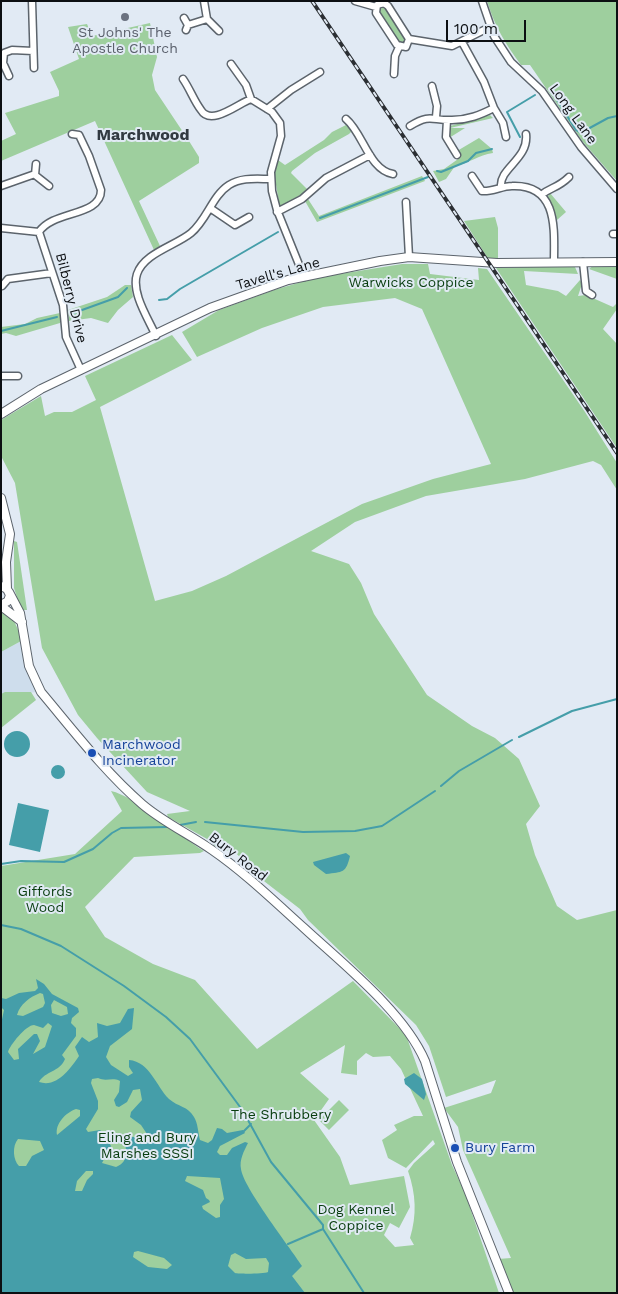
<!DOCTYPE html>
<style>
body{margin:0}
#map{position:relative;width:618px;height:1294px;overflow:hidden;background:#e1eaf4;font-family:"Work Sans",sans-serif}
canvas{display:block}
.frame{position:absolute;inset:0;border:2px solid #0c0f12;pointer-events:none}
.scale{position:absolute;left:446px;top:20px;width:80px;height:22px;box-sizing:border-box;border:2px solid #0c0f12;border-top:0;padding-left:6px;font-size:15px;line-height:18px;white-space:nowrap;color:#0c0f12;-webkit-text-stroke:4px #e1eaf4;paint-order:stroke}
</style>
<div id="map">
<canvas width="618" height="1294"></canvas>
<div class="frame"></div>
<div class="scale">100 m</div>
</div>
<script>
const g = document.querySelector('canvas').getContext('2d');
g.lineJoin = 'round';
function paint(path, color) {
  g.fillStyle = color;
  g.fill(path, 'evenodd');
}
function trace(path, color, width, dash) {
  g.strokeStyle = color;
  g.lineWidth = width;
  g.lineCap = dash ? 'butt' : 'round';
  g.setLineDash(dash || []);
  g.stroke(path);
}
function write(font, color, halo, rows, align = 'center') {
  g.font = font + ' "Work Sans",sans-serif';
  g.lineWidth = 4;
  g.setLineDash([]);
  g.textBaseline = 'middle';
  g.strokeStyle = halo;
  g.fillStyle = color;
  for (const [text, x, y, turn = 0] of rows) {
    g.save();
    g.translate(x, y);
    g.rotate((+turn || 0) * Math.PI / 180);
    g.textAlign = isNaN(turn) ? turn : align;
    if (halo) g.strokeText(text, 0, 0);
    g.fillText(text, 0, 0);
    g.restore();
  }
}
const built = new Path2D(`
 M23,640L41,692L1,694V652Z`);
const green = new Path2D(`
 M487,1H617V181L583,142L530,65H521C505,43 495,27 487,1Z
 M383,6L386,8L406,39L404,43L398,42L379,12Z
 M150,23L157,57L152,75L155,90L189,141L199,157V163L139,201L160,246L154,250L95,121L1,161V141L16,134L5,113L59,96V91L50,72L79,59L68,27L87,24L92,36Z
 M490,115L493,118L450,128H465L449,138L450,126Z
 M346,125L353,130L349,134L315,153L292,171L291,173L308,190L280,208L274,173L278,160L285,165L324,140L332,132Z
 M479,138L492,149L493,153C478,155 470,163 455,166L446,179L439,182L433,171L444,169L461,157L457,151Z
 M422,176L425,181L317,222L305,201L308,199L319,216Z
 M550,193L566,212L557,220L547,198Z
 M495,217L498,228V259L489,260L464,221Z
 M402,264H428L430,274L479,280L478,268L487,269L585,412L617,463V490L601,465L593,461L525,479L426,496L355,522L311,551L349,564L361,583L374,614L427,695L472,726L495,738L519,759L540,806L526,824L535,855L557,906L577,920L617,910V1293H513L498,1259L511,1258L463,1150L458,1127L444,1108L491,1093L496,1080L446,1097L429,1046L416,1025L308,920L300,909L260,878L233,850L221,851L207,839L168,817L167,814L190,811L147,792L97,738L78,715L42,648L15,483L1,456V420L41,396L45,416L54,412H72L96,400L85,376L172,335L192,360L100,407L155,601L192,591L226,576L362,504L433,479L491,464L422,309L395,298L323,307L262,328L197,357L182,332L219,310L274,290L315,278Z
 M617,264V279L589,269L594,265Z
 M523,265L575,267L578,274L524,271L526,285L558,291L566,296L580,280L582,284L578,296L586,295L613,307L617,303V309L603,329L617,344V448L496,268L523,267Z
 M125,285H131L133,297L118,310L108,323L91,318L69,321L68,310L107,297Z
 M60,313V323L16,336L6,333L1,334V327L25,324L37,318Z
 M14,541L17,542L27,610H21L14,588Z
 M1,612L14,621L23,640L1,652Z
 M5,692H31L36,700L1,728V694Z
 M111,791C135,796 179,836 204,851L200,853L134,857L85,907L105,937L153,964L195,980L257,1049L353,981L406,1035L452,1165L465,1193L499,1293H1V866L75,854L122,811ZM345,1045L341,1073L357,1075V1061L366,1053L373,1057L390,1056L401,1069L423,1116H414L394,1125L397,1130L382,1140L388,1158L406,1168L433,1140L435,1144L414,1163L408,1171C416,1194 417,1215 410,1238L414,1245L395,1247L384,1235L390,1223L399,1228L410,1207L404,1176L350,1185L340,1157L314,1120L329,1099L300,1073Z
 M339,1100L349,1110L329,1130L319,1120Z`);
const water = new Path2D(`
 M4 744a13 13 0 1 1 26 0a13 13 0 1 1-26 0Z
 M51 772a7 7 0 1 1 14 0a7 7 0 1 1-14 0Z
 M18,803L49,810L40,852L9,845Z
 M346,853L350,856C346,873 343,872 326,874L314,865L313,862Z
 M36,979L44,984L52,994L78,1008L79,1012L72,1018L71,1023L76,1028V1036L62,1055L65,1059C60,1072 45,1071 39,1082C57,1088 70,1069 79,1056L75,1047L82,1037L89,1042L98,1037L97,1023L107,1026L120,1023L128,1009L134,1008L132,1029L110,1046L106,1057L111,1065L128,1076L133,1073L129,1067V1060C150,1062 156,1086 169,1099C178,1107 188,1106 194,1117C198,1123 198,1133 200,1140L208,1143L212,1140L217,1128L222,1129L227,1133L243,1130L245,1133L220,1146L217,1152L220,1155H227L232,1148L245,1142L248,1143C244,1151 239,1160 241,1169C243,1187 289,1246 302,1266L292,1276L305,1293H1V1024L4,1010L1,1007V998L6,999L19,993L35,991L38,988ZM40,993L43,994L45,1003L43,1007L23,1016L17,1015C20,1004 30,997 40,993ZM54,1000L67,1007L68,1014L61,1016L52,1013L51,1005ZM48,1023L52,1026L45,1047L33,1054L40,1041L37,1034H34L18,1049L19,1059L14,1060L8,1052C10,1045 26,1025 34,1025L43,1028ZM98,1078C106,1082 112,1077 120,1081L119,1092L114,1100L116,1106L119,1107L127,1102L133,1090L140,1089L142,1100L131,1112L130,1117L141,1125L149,1137L142,1141L134,1137H126C124,1149 131,1161 116,1167L102,1163L111,1146L104,1134L100,1130L88,1132L86,1129L98,1109V1101L91,1083L92,1079ZM76,1109L80,1110V1116L57,1135C55,1124 65,1113 76,1109ZM18,1139L40,1141L44,1150L32,1156L26,1166H19C13,1160 12,1146 18,1139ZM86,1171H93V1174L87,1180L82,1191H75L77,1181ZM187,1176L220,1178L224,1199L220,1205V1217L216,1218L203,1209L202,1206L210,1202L209,1200L206,1198L203,1190L185,1181ZM138,1251L164,1258L172,1265L167,1269L148,1267L133,1257L134,1252ZM235,1253L246,1259L266,1258L269,1263L268,1272C264,1274 239,1274 235,1273L228,1266L231,1255Z
 M414,1073L422,1079L426,1094L424,1100L405,1084L404,1079Z`);
const stream = new Path2D(`
 M550,89L576,130L581,133
 M586,130L608,118L617,116
 M520,137L507,112L535,95
 M437,171L441,172L468,161L476,153L492,149
 M320,218L428,177
 M159,300L167,299L180,289L278,232
 M71,314L118,297L127,288
 M1,331L57,317
 M519,737L572,711L617,699
 M441,786L459,771L512,740
 M205,822L303,832L355,831L382,826L435,791
 M180,825L196,822
 M1,864L21,861L64,862L93,849L112,833L121,828L167,827
 M1,925L21,929L61,946L124,986L166,1017L190,1039L243,1111L271,1162L323,1225V1229
 M244,1131L251,1124
 M288,1244L323,1229L364,1293`);
const minor = new Path2D(`
 M32,1L34,68
 M355,1L376,7
 M482,1L494,36L511,62L542,91L581,147L617,189
 M184,18L188,25L186,30
 M207,19L219,31
 M188,25L207,19L204,1
 M409,39L406,47L397,45L376,13L377,5L384,3L388,6L409,39L452,46L490,27
 M462,42L484,82L494,108L503,123L506,137
 M231,64L246,85L251,99L272,112L280,123L281,136L271,172L272,191L277,210L304,277
 M394,74L395,56L399,47
 M9,76L3,63L4,53L12,50L33,51
 M183,79C190,89 194,101 201,110C211,127 239,103 251,99
 M432,86L437,106L436,117
 M267,109L291,90L320,72
 M346,119C363,133 369,170 393,174
 M447,120L446,137L457,155
 M410,126C431,113 432,121 452,120C468,120 480,115 494,108
 M36,164L35,175L49,186
 M472,176L482,191C492,192 502,186 512,186C559,184 554,231 554,262
 M1,186L35,174
 M501,187C499,168 529,159 526,134
 M541,195C551,187 558,188 569,177
 M406,202L409,257
 M210,208L235,225L249,217
 M277,212L302,199L326,178L370,155
 M1,228L39,232
 M39,232C53,210 101,217 101,190L89,156L79,135L72,134
 M39,232L63,305L66,337L81,370
 M613,234H617
 M583,262L586,291L592,295
 M2,286L8,279L52,273
 M156,336C148,318 131,293 137,274C144,253 175,246 191,233C207,220 212,196 229,185C242,177 256,179 271,179
 M1,376H18`);
const tertiary = new Path2D(`
 M1,414L41,389L210,308L288,280L380,261L409,257L497,263L617,262
 M1,498L10,534L6,562L7,589
 M1,586L7,589L10,595L8,601L1,605
 M9,592L20,613L29,666L41,692C73,730 104,771 142,804C163,822 189,834 212,850C244,872 274,901 304,928C343,964 404,1012 425,1061L457,1162L509,1293
 M1,606L22,622`);
const rail = new Path2D(`
 M312,1L617,453`);
const markers = [
 [125,17,5,"#6b7280"],
 [92,753,5,"#1a4fb4"],
 [455,1148,5,"#1a4fb4"]
];
const worshipNames = [
 ["St Johns' The",125,33],
 ["Apostle Church",125,49]
];
const streetNames = [
 ["Long Lane",573,114,54],
 ["Tavell's Lane",278,274,-16],
 ["Bilberry Drive",71,298,76],
 ["Bury Road",238,857,38]
];
const parkNames = [
 ["Warwicks Coppice",411,283],
 ["Giffords",45,892],
 ["Wood",45,908],
 ["The Shrubbery",281,1115],
 ["Eling and Bury",147,1138],
 ["Marshes SSSI",147,1154],
 ["Dog Kennel",356,1210],
 ["Coppice",356,1226]
];
const transitNames = [
 ["Marchwood",102,745],
 ["Incinerator",102,761],
 ["Bury Farm",465,1148]
];
const quarterNames = [
 ["Marchwood",143,135]
];
paint(built, '#ceddec');
paint(green, '#9ecf9e');
paint(water, '#459ea9');
trace(stream, '#459ea9', 2);
trace(minor, '#5c646c', 9);
trace(tertiary, '#5c646c', 10);
trace(minor, '#fff', 6);
trace(tertiary, '#fff', 8);
trace(rail, '#2b2f33', 4);
trace(rail, '#e1eaf4', 2, [5.5]);
for (const [x, y, r, color] of markers) {
  const dot = new Path2D();
  dot.arc(x, y, r, 0, 2 * Math.PI);
  g.fillStyle = color;
  g.fill(dot);
  trace(dot, '#e1eaf4', 2);
}
write('14px', '#5b616d', '#e1eaf4', worshipNames);
write('14px', '#0c0f12', '#e1eaf4', streetNames);
write('14px', '#083d0e', '#e1eaf4', parkNames);
write('14px', '#164399', '#e1eaf4', transitNames, 'left');
write('bold 16px', '#323a41', '#e1eaf4', quarterNames);
</script>
